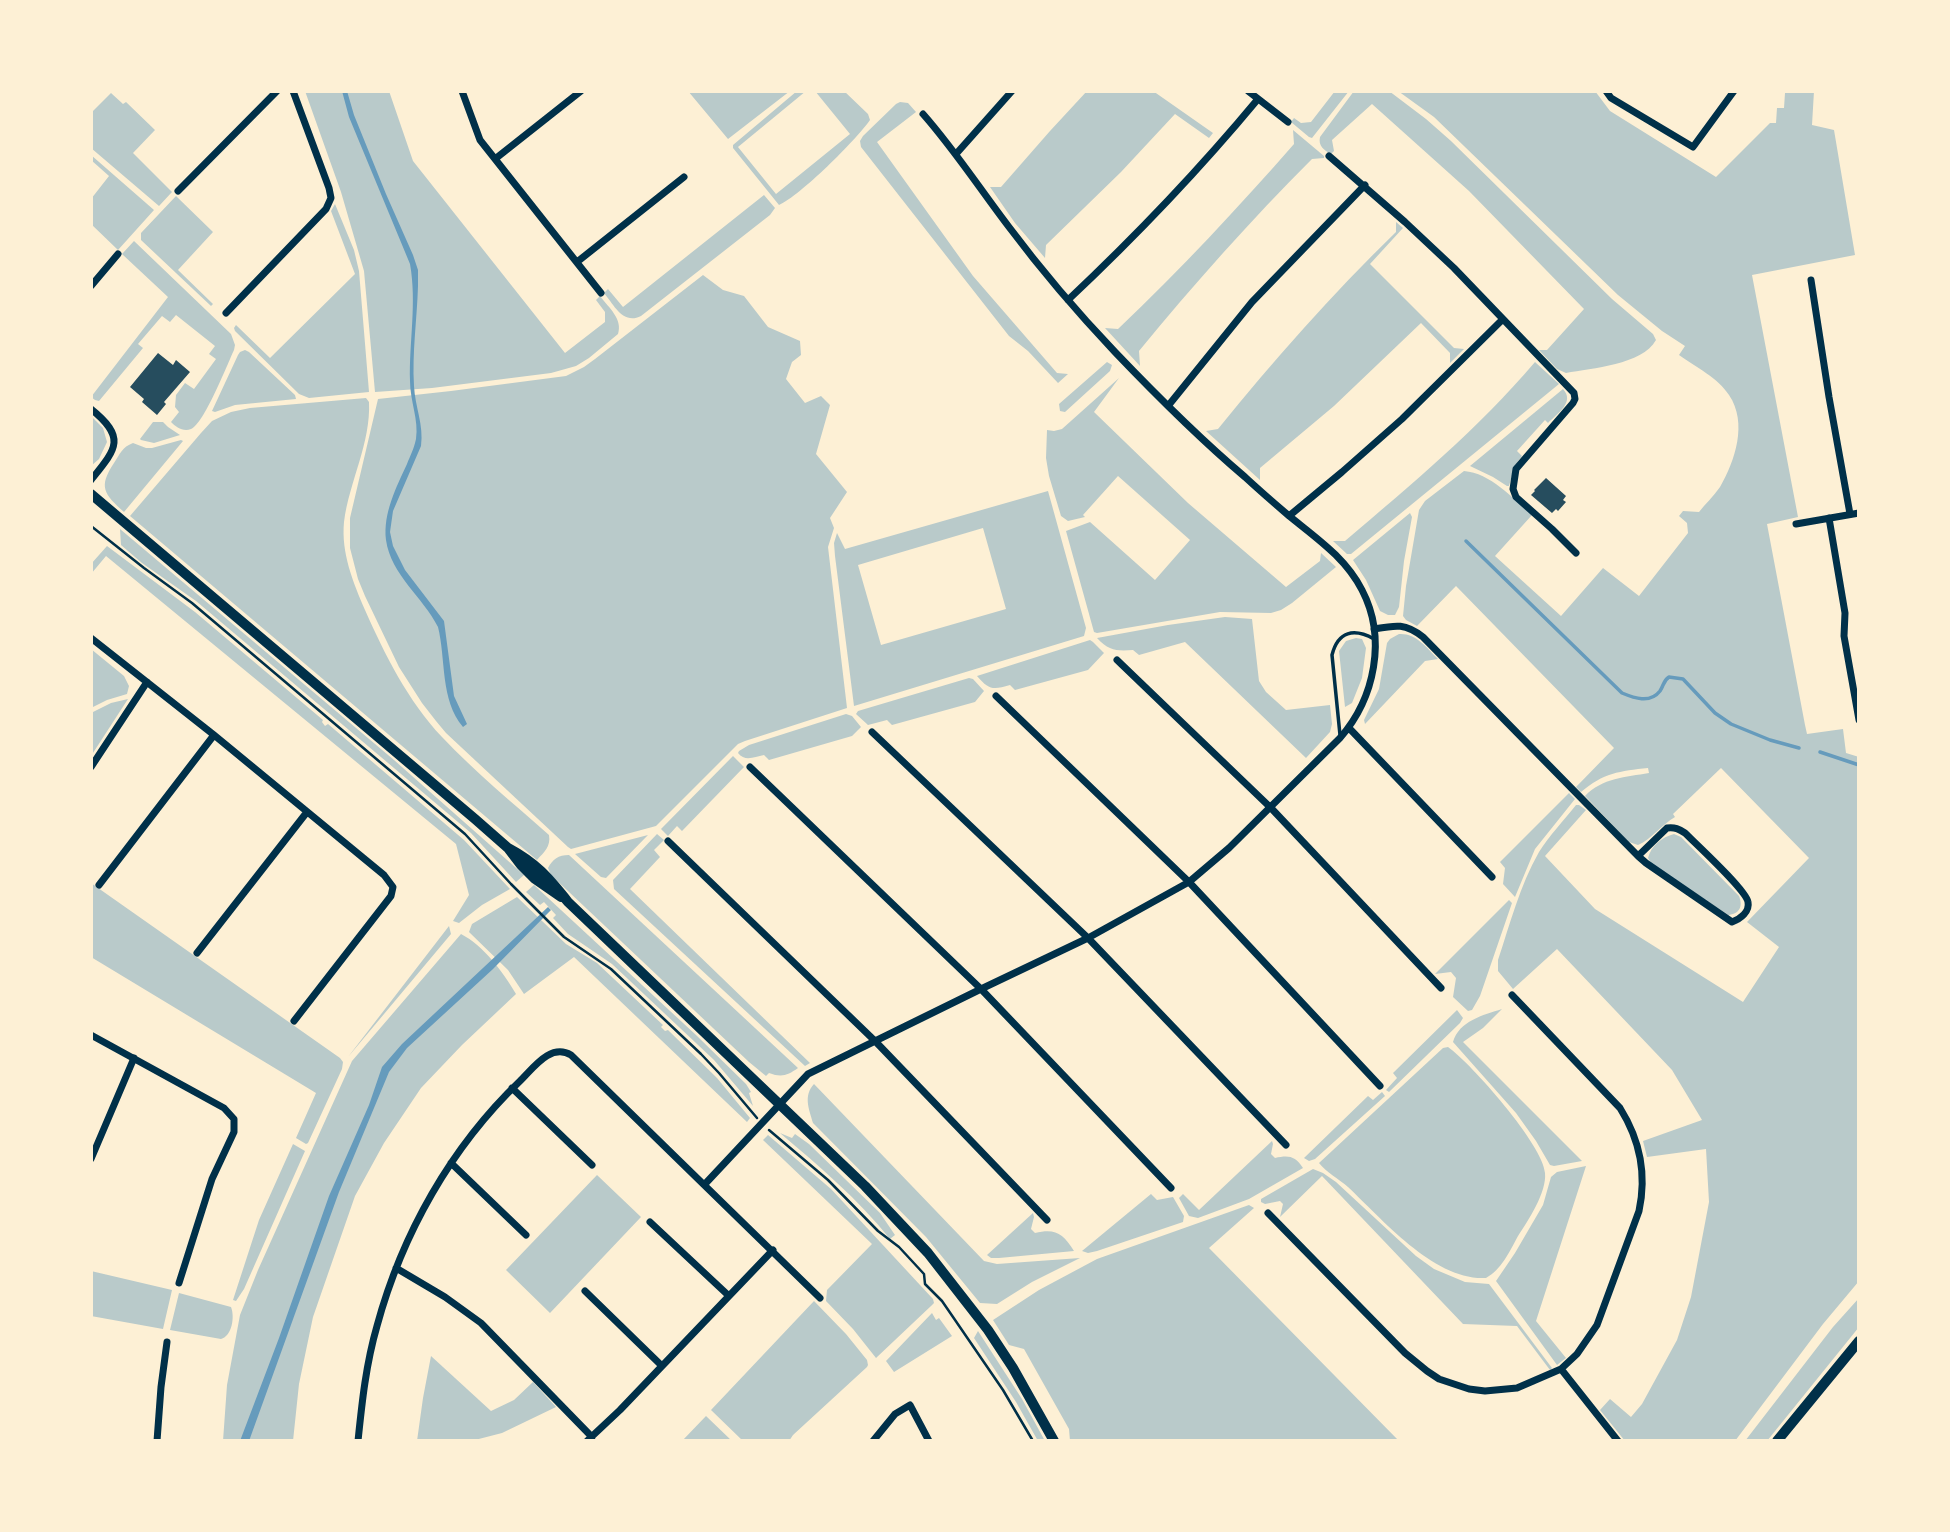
<!DOCTYPE html>
<style>
body{margin:0}
#map{position:relative;width:1950px;height:1532px;overflow:hidden;background:#fdf0d5;font-family:Ubuntu,sans-serif}
canvas{display:block}
.frame{position:absolute;inset:0;border:93px solid #fdf0d5;pointer-events:none}
</style>
<div id="map">
<canvas width="1950" height="1532"></canvas>
<div class="frame"></div>
</div>
<script>
const g = document.querySelector('canvas').getContext('2d');
g.lineJoin = 'round';
function paint(path, color) {
  g.fillStyle = color;
  g.fill(path, 'evenodd');
}
function trace(path, color, width, dash) {
  g.strokeStyle = color;
  g.lineWidth = width;
  g.lineCap = dash ? 'butt' : 'round';
  g.setLineDash(dash || []);
  g.stroke(path);
}
const green = new Path2D(`
 M305,91H389L413,161L565,353L605,322V312L596,300L600,296C609,308 623,319 618,334L589,358L576,366L551,373L432,388L375,392L364,271L341,192Z
 M688,91H790L728,139Z
 M797,91H806L738,147L776,194L850,134L815,91H844L868,114L870,120C856,140 800,196 779,205L733,148V145Z
 M1087,91H1153L1213,133L1209,138L1175,114L1121,172L1046,245L1045,258L1015,223L990,187H1001L1050,131Z
 M1335,91H1349L1312,138L1309,137L1291,122L1294,118L1301,123L1311,122Z
 M1354,91H1389L1426,119L1451,141L1612,299L1653,334L1656,340C1642,365 1592,368 1566,373L1557,369L1539,350H1547L1584,309L1469,191L1372,104L1332,140L1334,151L1331,154C1324,150 1318,146 1320,137Z
 M1398,91H1595L1610,111L1716,177L1770,123H1776L1777,108H1784L1785,93H1793V91H1814L1812,125L1834,130L1855,255L1752,275L1798,517L1767,524L1805,725L1807,734L1843,729L1846,753L1859,757V1281L1823,1324L1735,1441H1625L1600,1410L1610,1399L1631,1417L1642,1404L1677,1340L1691,1297L1709,1202L1706,1149L1647,1157L1643,1141L1702,1120L1672,1070L1557,949L1513,989L1498,971V960C1510,924 1520,885 1539,852C1549,836 1564,820 1576,805H1579L1586,810L1545,856L1595,909L1743,1002L1779,947L1747,922L1809,858L1721,768L1673,814L1675,817C1661,825 1652,839 1638,845L1629,842L1585,796C1602,778 1626,777 1649,773L1648,768C1620,771 1603,773 1581,792L1576,787L1614,748L1456,586L1417,626L1406,620L1403,616L1406,586L1419,510L1425,501L1464,471C1490,473 1513,498 1532,515L1495,556L1561,616L1603,568L1639,596L1688,533L1687,523L1679,516L1683,511L1699,512C1705,504 1714,496 1720,487C1735,461 1748,423 1729,395C1718,378 1696,367 1679,355L1685,346L1662,331L1618,295L1434,117Z
 M111,93L123,104L126,102L155,130L133,153L172,192L159,206L91,148V113Z
 M900,102L908,103L916,112L877,142L973,276L1057,373L1068,374L1058,383L1028,351L1009,336L861,147L860,141L863,136L896,104Z
 M1293,130L1324,156V158L1312,159C1251,220 1194,284 1139,351L1140,366L1105,328L1118,329C1180,270 1238,208 1294,144Z
 M91,155L154,210L118,250L91,224V199L109,176L91,160Z
 M764,195L775,208L770,215L641,316C623,325 614,305 604,293L608,289L623,307Z
 M176,196L213,232L178,270L213,304L211,306L141,240V233Z
 M335,204L354,250L359,271L369,392L309,398L299,394L235,331L234,328L236,325L270,358L355,274L331,211Z
 M1396,222L1403,228L1370,264L1454,348L1464,349L1450,363V353L1421,323L1334,406L1260,468V480L1206,431L1218,429C1274,360 1332,294 1396,232Z
 M134,241L231,334L235,345L234,350C227,365 204,424 191,429C183,432 176,427 171,422L179,412L175,407L176,395L185,383L194,389L216,359L209,354L215,346L176,315L170,322L162,316L138,344L143,348L99,401L95,400L91,397L168,297L122,254Z
 M703,275L723,290L744,296L768,327L800,341L801,355L792,362L786,379L805,403L821,396L830,405L816,454L847,492L830,518L834,528L828,547L847,708L745,741L738,744L656,826L571,849L568,847L446,733L436,721L422,703L399,667L365,596L358,579L350,548V518L378,399L451,391L566,376L584,367L595,359Z
 M245,350L249,352L295,395L296,399L235,405L215,412L212,411L238,355L240,352Z
 M1107,362L1112,365L1110,371L1065,412L1060,411L1059,404Z
 M1535,362L1559,384L1351,554H1347L1333,541H1345C1411,485 1479,428 1535,362Z
 M1119,378L1094,412L1188,503L1286,587L1320,561L1321,553L1336,567L1292,603L1281,610L1271,613L1220,612L1097,633L1094,632L1066,531L1090,522L1155,580L1190,540L1118,476L1083,515L1085,517L1068,521L1061,516L1049,476L1046,458L1047,430L1054,431L1062,429Z
 M1563,389C1575,402 1558,413 1548,423L1545,420L1517,451L1522,456L1515,465L1509,486H1507L1493,477L1470,466Z
 M366,398L369,402C371,443 349,482 344,522C341,553 353,582 365,610C385,655 408,701 442,737C475,772 513,803 549,835C551,847 544,852 537,860L130,516L201,433L212,421L231,412L250,408Z
 M91,416L103,428L107,442L99,459L91,466Z
 M153,422H163L168,427L180,435L154,443L141,440L140,439Z
 M181,440L183,441L124,512C104,494 98,487 114,463C120,454 122,447 133,443L146,448H152Z
 M1048,491L1086,628L1084,636L854,706L835,556L834,543L837,533L845,549ZM983,528L1006,609L881,645L858,565Z
 M1410,513L1412,517L1404,561L1399,607L1395,615H1388L1380,611L1366,580L1353,560Z
 M120,529L394,760L524,875L516,882L471,833L196,601L142,563L121,545Z
 M107,546L195,612L323,720L322,722L325,726L328,724L464,840L510,889L482,905L459,923L453,921L469,895L456,844L106,556L91,574V564Z
 M1225,617L1252,619L1259,681L1266,692L1286,710L1330,705L1332,724L1330,732L1306,758L1185,642L1139,655L1133,650C1117,651 1109,651 1097,638L1168,625Z
 M1399,634C1416,633 1426,647 1438,659L1425,661L1365,724L1364,720L1379,689L1387,643L1390,639Z
 M1356,638L1362,639L1366,648L1362,678L1352,703L1345,707L1339,651L1346,641Z
 M1090,640L1093,642L1104,653L1088,670L1015,690L1010,685C993,690 989,690 977,676Z
 M91,649L124,676L129,686L127,694L107,700L91,708Z
 M969,678L973,679L984,691L975,702L892,725L887,720L868,725L856,714L858,711Z
 M128,699L91,756V713L111,703Z
 M846,714L852,716L861,727L852,736L769,760L764,755C754,757 745,762 738,753L739,751L749,745Z
 M733,756L744,767L682,831L677,826L668,836L661,829Z
 M1569,793L1575,799L1535,849L1515,897L1503,884L1505,868L1500,862Z
 M657,834L664,840L654,850L660,857L630,889L810,1063L805,1066L614,889L613,880Z
 M1674,834L1681,837L1739,896C1743,906 1740,914 1728,915L1651,863L1648,858C1651,846 1662,837 1674,834Z
 M648,835L606,878L601,877L575,854Z
 M569,855L798,1068C788,1075 782,1078 769,1073L766,1076L749,1062L551,875L548,868C553,859 558,855 569,855Z
 M91,883L340,1058L343,1062L342,1069L308,1143L306,1144L296,1138L316,1093L91,957Z
 M534,885L696,1035L746,1084L751,1092L749,1093L753,1106L714,1060L612,964L568,934L553,918L556,915L544,902L540,905L526,892Z
 M517,897L566,944L597,963L663,1025L661,1027L665,1031L668,1030L717,1078L750,1118L747,1122L574,957L524,994L508,970L469,932L472,924Z
 M1509,900L1512,903L1480,996L1472,1010L1468,1011L1453,997L1456,978L1451,972L1435,974Z
 M449,926L451,934L348,1057Z
 M461,934C484,946 503,972 516,994L462,1045L421,1088L384,1143L355,1196L313,1317L299,1384L293,1441H223L227,1385L240,1315L258,1270L352,1061Z
 M1502,1009L1483,1028L1463,1042L1582,1161L1554,1166L1550,1165L1536,1141L1516,1113L1453,1042C1459,1021 1483,1015 1502,1009Z
 M1457,1010L1463,1018L1460,1023L1389,1092L1386,1090L1397,1078L1393,1073Z
 M1448,1047C1471,1063 1544,1146 1545,1173C1547,1192 1528,1221 1518,1236C1510,1251 1501,1270 1486,1278C1435,1281 1383,1220 1348,1187C1339,1179 1326,1172 1319,1163L1443,1048Z
 M814,1084L984,1261L997,1264L1080,1258L1032,1282L997,1304L980,1303L926,1237L813,1123C809,1109 803,1096 814,1084Z
 M1382,1092L1385,1096L1315,1159L1309,1161L1304,1158L1368,1096L1373,1100Z
 M780,1133L792,1138L795,1134L809,1144L880,1213L895,1235L890,1239C858,1199 819,1166 780,1133Z
 M768,1135L831,1189L933,1299L934,1303L931,1306L876,1358L853,1329L826,1301L827,1290L872,1244L763,1140Z
 M1272,1141L1273,1144L1271,1154L1275,1158C1289,1155 1295,1156 1303,1168L1249,1199L1198,1218L1189,1216L1179,1198L1183,1194L1199,1210Z
 M293,1144L305,1151L244,1289L236,1301L233,1300L259,1220Z
 M1586,1166L1536,1321L1566,1358L1557,1365L1496,1281L1515,1253L1543,1205L1551,1177L1557,1172Z
 M1313,1169L1323,1173L1336,1182L1416,1256L1434,1269L1465,1282L1489,1284L1552,1368L1550,1370L1517,1326L1463,1324L1322,1176L1280,1217L1283,1204L1280,1201L1265,1204L1261,1202V1199Z
 M597,1175L641,1217L550,1313L506,1270Z
 M1151,1194L1157,1200L1173,1197L1184,1216L1183,1222L1097,1251L1088,1253L1082,1251Z
 M1249,1205L1254,1208L1209,1248L1399,1441H1070L1069,1429L1024,1349L1009,1345L993,1320L1039,1290L1097,1259Z
 M1033,1213L1034,1217L1031,1229L1035,1233C1055,1228 1063,1233 1074,1251L999,1258H991L987,1255Z
 M91,1271L172,1290L163,1329L91,1316Z
 M179,1293L231,1307C235,1317 232,1336 221,1339L170,1330Z
 M1859,1298V1327L1767,1441H1745L1833,1327Z
 M814,1301L846,1334L867,1360L868,1365L867,1367L793,1435L789,1441H743L711,1410Z
 M932,1313L936,1320L939,1318L952,1336L894,1372L886,1361Z
 M978,1331L1022,1399L1045,1441H1038L1016,1402L974,1338Z
 M431,1356L491,1411L514,1400L533,1382L556,1407L502,1433L471,1441H417L423,1398Z
 M706,1416L732,1441H682Z`);
const water = new Path2D(`
 M342,91H347L354,115L386,194L413,255L418,270V286C417,319 412,353 414,386C415,407 424,425 421,446L393,511L390,532L393,546L405,570L444,621L454,696L467,724L463,727C440,700 446,659 438,627C423,597 391,575 386,540C383,513 396,488 407,464C410,456 414,449 416,439C419,420 410,401 410,381C409,342 417,303 410,264L349,117Z
 M548,907L551,910L493,969L407,1048L389,1072L339,1192L249,1441H240L279,1338L329,1196L369,1105L382,1067L402,1044Z`);
const stream = new Path2D(`
 M1466,541L1622,693C1634,698 1650,704 1660,691C1664,685 1663,681 1669,677L1683,679L1715,713L1731,724L1770,740L1799,748
 M1820,752L1859,765`);
const building = new Path2D(`
 M158,353L173,365L176,360L190,372L164,402L166,404L157,415L142,402L144,399L130,387Z
 M1546,478L1566,496L1563,500L1566,502L1558,511L1556,509L1552,513L1531,495L1535,491L1534,490Z`);
const path = new Path2D(`
 M91,526L144,568L192,603L465,834L511,884L564,937L611,969L701,1054L719,1073L757,1118
 M769,1130L828,1180L878,1231L899,1247L924,1274L925,1284L942,1301L953,1317L1003,1390L1033,1441`);
const service = new Path2D(`
 M1340,735L1332,655C1338,631 1354,628 1374,639`);
const minor = new Path2D(`
 M462,91L480,140L601,293
 M1248,91L1288,122
 M1606,91L1611,98L1693,147L1734,91
 M956,154L1012,91
 M1329,156L1405,222L1454,268L1574,393L1575,399L1573,403L1516,469L1513,489L1516,497L1552,529L1576,553
 M495,159L581,91
 M178,191L277,91
 M577,262L684,177
 M1811,280L1829,397L1850,514
 M91,286L118,254
 M1068,300C1136,236 1199,170 1258,99
 M226,313L326,209L331,198L329,188L293,91
 M1168,406L1252,302L1365,185
 M91,409C127,438 116,449 91,480
 M1289,516L1342,472L1402,419L1503,319
 M1829,518L1845,613L1844,636L1859,720
 M1796,524L1859,513
 M1374,629C1396,625 1405,623 1423,637L1638,856L1646,863L1732,922C1740,919 1750,912 1748,902C1746,890 1697,845 1685,833C1679,829 1675,827 1667,828L1638,856
 M91,638L214,735L384,875L393,887L391,896L294,1021
 M1117,660L1271,808L1441,988
 M996,696L1189,882L1380,1086
 M1349,728L1492,877
 M872,732L1088,938L1286,1145
 M91,767L147,682
 M750,767L981,989L1171,1188
 M668,841L875,1041L1047,1220
 M99,885L214,735
 M197,953L307,812
 M91,1035L224,1108L234,1119V1132L212,1179L179,1283
 M512,1088L592,1165
 M91,1159L134,1058
 M451,1163L526,1235
 M705,1184L808,1074L981,989L1088,938L1189,882L1229,848L1340,738C1375,698 1387,638 1362,590C1345,557 1316,538 1288,515C1274,503 1259,490 1245,477C1199,438 1157,396 1115,352C1078,313 1042,271 1009,227C980,189 954,149 923,114
 M1268,1213L1405,1353L1427,1371L1439,1379L1469,1389L1485,1391L1517,1388L1561,1369L1577,1354L1597,1325L1639,1211C1647,1174 1640,1140 1620,1108L1512,995
 M650,1222L729,1296
 M396,1268L445,1297L481,1323L592,1437
 M585,1291L662,1366
 M1561,1369L1618,1441
 M157,1441L161,1387L167,1342
 M358,1441C362,1402 366,1364 377,1326C402,1234 451,1147 520,1081C534,1067 551,1043 571,1055L820,1298
 M587,1441L620,1410L773,1250
 M873,1441L895,1414L910,1405L929,1441`);
const secondary = new Path2D(`
 M91,494L475,819L508,848L521,865L535,879L561,897
 M508,848C536,863 548,877 568,902L865,1186L928,1253L988,1330L1013,1368L1054,1441
 M1777,1441L1859,1341`);
paint(green, '#b9caca');
paint(water, '#669bbc');
trace(stream, '#669bbc', 3.5);
paint(building, '#264d5e');
trace(path, '#003049', 2.5);
trace(service, '#003049', 3.5);
trace(minor, '#003049', 7);
trace(secondary, '#003049', 10);
</script>
